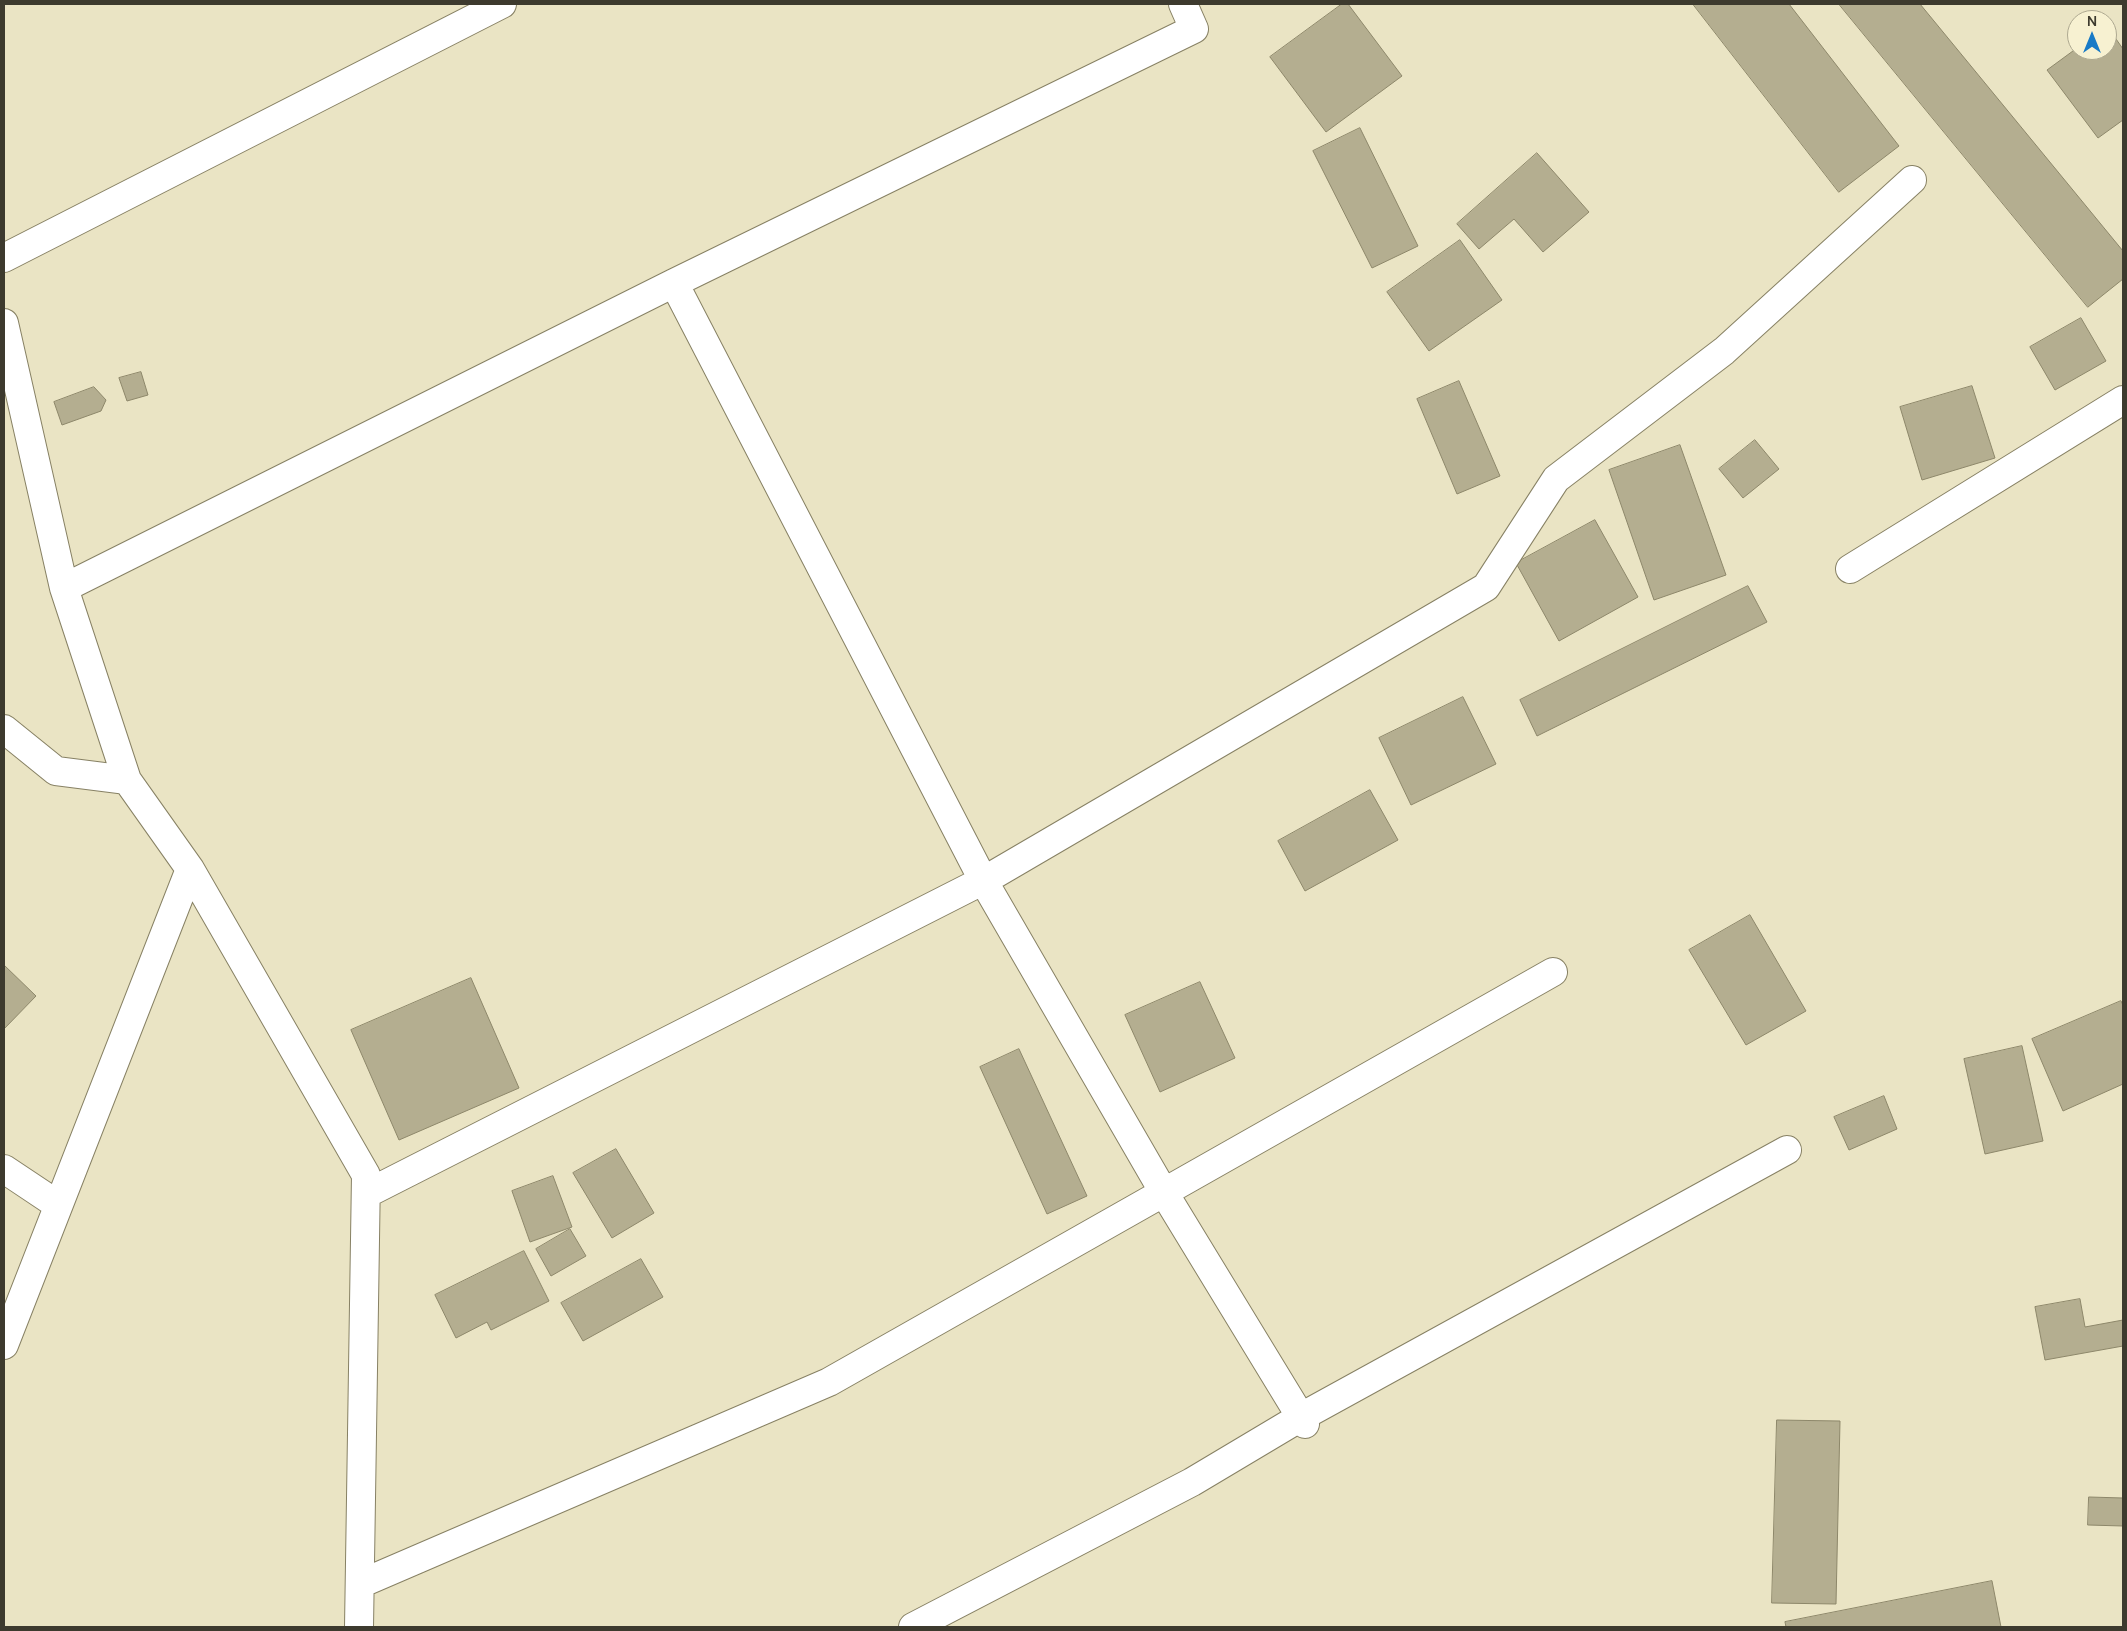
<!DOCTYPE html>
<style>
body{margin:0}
#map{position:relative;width:2127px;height:1631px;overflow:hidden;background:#eae4c4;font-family:Manrope,sans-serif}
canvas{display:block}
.frame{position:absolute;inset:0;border:5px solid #3d3a2e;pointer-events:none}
.north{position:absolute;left:2067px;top:10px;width:50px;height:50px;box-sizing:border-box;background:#f7f1d1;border:1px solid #ada890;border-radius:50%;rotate:0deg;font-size:14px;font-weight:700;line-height:20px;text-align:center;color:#3d3a2e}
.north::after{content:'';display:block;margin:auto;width:18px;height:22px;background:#187ac6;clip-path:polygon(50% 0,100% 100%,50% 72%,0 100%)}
</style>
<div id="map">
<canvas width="2127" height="1631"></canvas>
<div class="frame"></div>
<div class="north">N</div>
</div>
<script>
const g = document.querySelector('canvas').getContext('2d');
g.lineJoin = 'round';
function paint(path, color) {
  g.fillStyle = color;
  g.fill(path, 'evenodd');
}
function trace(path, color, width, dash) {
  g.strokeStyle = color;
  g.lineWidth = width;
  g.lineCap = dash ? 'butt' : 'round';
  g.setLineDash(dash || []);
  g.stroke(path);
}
const building = new Path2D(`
 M1342,4H1348L1402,76L1326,132L1270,57Z
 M1693,4H1789L1899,146L1839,192Z
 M1839,4H1920L2123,251V279L2088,307Z
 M2107,26L2123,49V120L2098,138L2047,70L2077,48V50H2107Z
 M1360,128L1418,246L1372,268L1313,151Z
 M1537,153L1589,212L1543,252L1514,219L1479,249L1457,224Z
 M1460,240L1502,300L1429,351L1387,292Z
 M2081,318L2106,361L2055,390L2030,347Z
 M141,372L148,395L127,401L119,378Z
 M1459,381L1500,476L1457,494L1417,399Z
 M1972,386L1995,458L1922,480L1900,407Z
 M94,387L106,400L101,411L62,425L54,402Z
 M1755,440L1779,469L1743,498L1719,469Z
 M1680,445L1726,575L1654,600L1609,470Z
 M1595,520L1638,597L1559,641L1516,563Z
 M1748,586L1767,622L1537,736L1520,700Z
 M1463,697L1496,764L1411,805L1379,738Z
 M1370,790L1398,840L1305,891L1278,841Z
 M1750,915L1806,1011L1746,1045L1689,950Z
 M4,965L36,996L4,1029Z
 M471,978L519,1088L399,1140L351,1030Z
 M1200,982L1235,1058L1160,1092L1125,1015Z
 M2121,1001L2123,1005V1084L2063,1111L2032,1039Z
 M2022,1046L2043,1141L1985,1154L1964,1059Z
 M1019,1049L1087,1196L1047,1214L980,1067Z
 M1884,1096L1897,1129L1849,1150L1834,1117Z
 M616,1149L654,1213L612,1238L573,1173Z
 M553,1176L572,1227L530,1242L512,1191Z
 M570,1229L586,1256L551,1276L536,1249Z
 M524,1251L549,1301L491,1330L487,1322L456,1338L435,1295Z
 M641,1259L663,1297L583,1341L561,1303Z
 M2080,1299L2085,1327L2123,1320V1346L2045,1360L2035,1307Z
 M1777,1420L1840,1421L1836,1604L1772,1603Z
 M2089,1497L2123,1498V1526L2088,1525Z
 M1992,1581L2001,1627H1786L1785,1622Z`);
const minor = new Path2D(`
 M4,258L502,4
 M674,283L983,880L1163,1191L1305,1424
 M4,323L64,588L127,780L190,869L366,1175L359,1627
 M1850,569L2123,400
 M64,588L674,283L1194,29L1183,4
 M4,729L56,771L127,780
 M4,1169L58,1205
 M366,1194L990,877L1486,587L1556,479L1724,351L1912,180
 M4,1345L190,869
 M360,1584L829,1382L1553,972
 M913,1627L1192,1482L1301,1417L1787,1150`);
paint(building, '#b4ae90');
trace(building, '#8d876a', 1);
trace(minor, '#878164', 30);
trace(minor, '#fff', 28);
</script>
